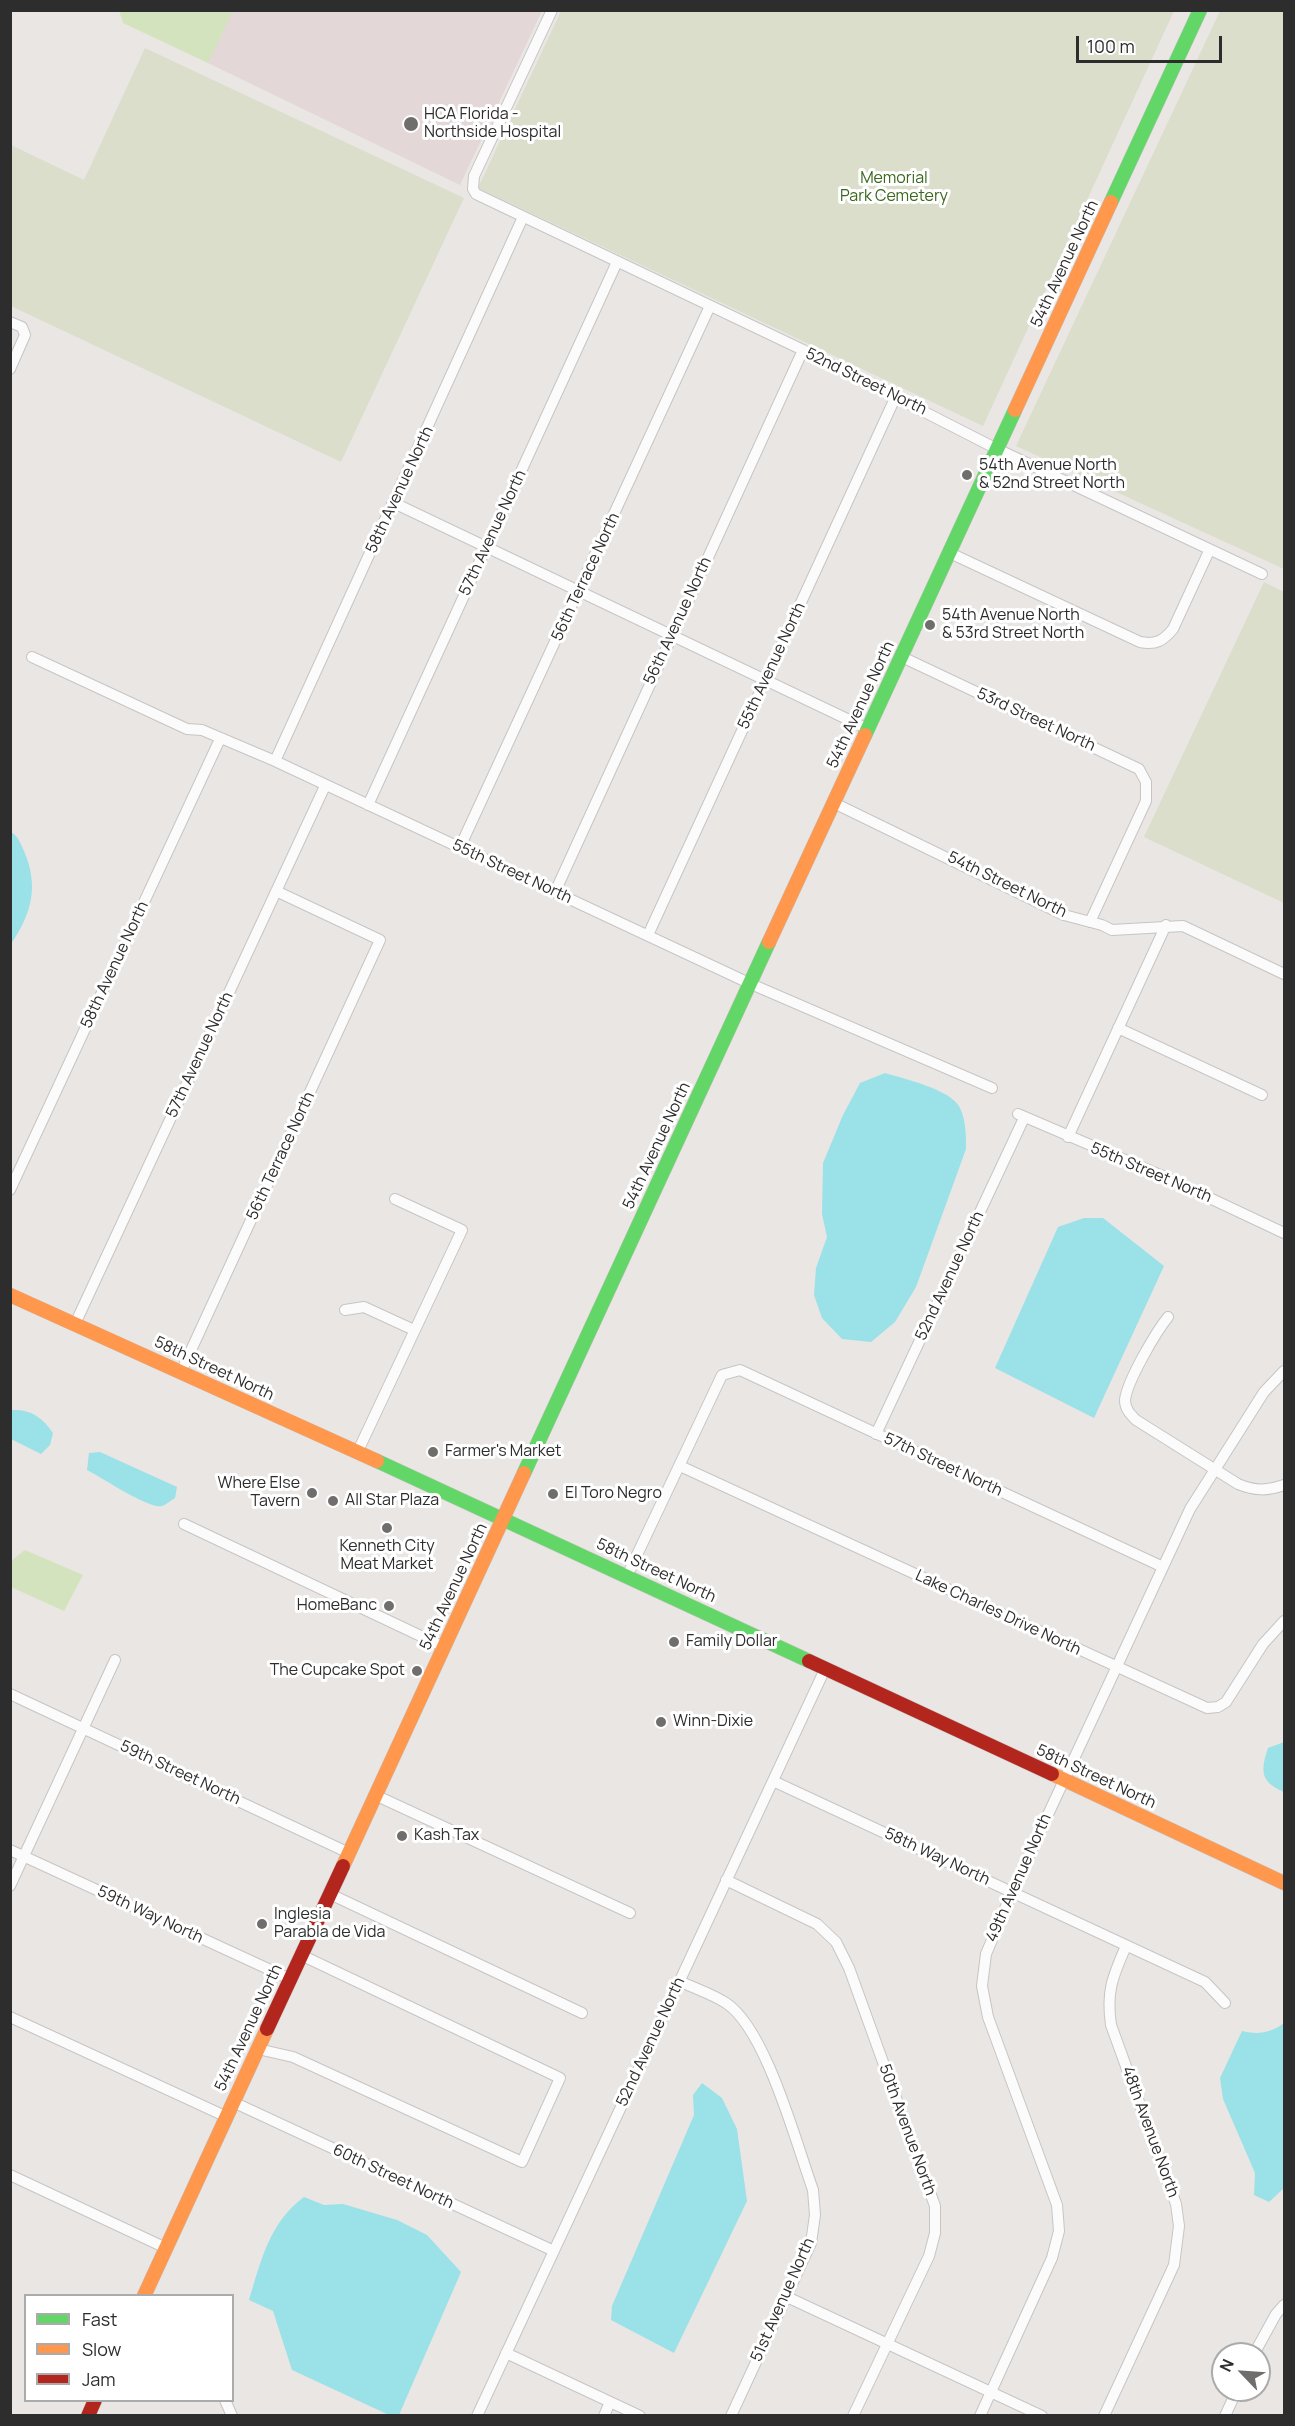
<!DOCTYPE html>
<style>
body{margin:0}
#map{position:relative;width:1295px;height:2426px;overflow:hidden;background:#eae6e3;font-family:Manrope,sans-serif}
canvas{display:block}
.frame{position:absolute;inset:0;border:12px solid #2d2d2d;pointer-events:none}
.legend{position:absolute;left:24px;top:2294px;width:210px;height:108px;box-sizing:border-box;background:#fff;border:2px solid #ababab;margin:0;padding:8px 10px;list-style:none;font-size:18px;color:#2d2d2d}
.legend li{display:flex;align-items:center;gap:12px;height:30px}
.legend b{width:30px;border:2px solid #ababab}
.north{position:absolute;left:1211px;top:2342px;width:60px;height:60px;box-sizing:border-box;background:#fff;border:2px solid #ababab;border-radius:50%;rotate:295deg;font-size:16px;font-weight:700;line-height:24px;text-align:center;color:#2d2d2d}
.north::after{content:'';display:block;margin:auto;width:21px;height:27px;background:#6f6e6d;clip-path:polygon(50% 0,100% 100%,50% 72%,0 100%)}
.scale{position:absolute;left:1076px;top:36px;width:146px;height:27px;box-sizing:border-box;border:3px solid #2d2d2d;border-top:0;padding-left:8px;font-size:18px;line-height:21px;white-space:nowrap;color:#2d2d2d;-webkit-text-stroke:4px #fff;paint-order:stroke}
</style>
<div id="map">
<canvas width="1295" height="2426"></canvas>
<div class="frame"></div>
<ul class="legend">
<li><b style="height:8px;background:#63d668"></b>Fast</li>
<li><b style="height:8px;background:#ff974d"></b>Slow</li>
<li><b style="height:8px;background:#b3261e"></b>Jam</li>
</ul>
<div class="north">N</div>
<div class="scale">100 m</div>
</div>
<script>
const g = document.querySelector('canvas').getContext('2d');
g.lineJoin = 'round';
function paint(path, color) {
  g.fillStyle = color;
  g.fill(path, 'evenodd');
}
function trace(path, color, width, dash) {
  g.strokeStyle = color;
  g.lineWidth = width;
  g.lineCap = dash ? 'butt' : 'round';
  g.setLineDash(dash || []);
  g.stroke(path);
}
function write(font, color, halo, rows, align = 'center') {
  g.font = font + ' Manrope,sans-serif';
  g.lineWidth = 6;
  g.setLineDash([]);
  g.textBaseline = 'middle';
  g.strokeStyle = halo;
  g.fillStyle = color;
  for (const [text, x, y, turn = 0] of rows) {
    g.save();
    g.translate(x, y);
    g.rotate((+turn || 0) * Math.PI / 180);
    g.textAlign = isNaN(turn) ? turn : align;
    if (halo) g.strokeText(text, 0, 0);
    g.fillText(text, 0, 0);
    g.restore();
  }
}
const medical = new Path2D(`
 M221,10L542,11L460,185L208,63L162,27Z`);
const green = new Path2D(`
 M119,11V10L233,11L208,63L123,23Z
 M25,1550L83,1575L64,1611L11,1587V1561Z`);
const cemetery = new Path2D(`
 M561,11H1174L983,426L478,188Z
 M1220,11H1284V569L1016,446Z
 M145,48L464,198L341,462L11,306V145L84,180Z
 M1264,582L1284,592V903L1144,837Z`);
const water = new Path2D(`
 M11,832C19,837 20,843 24,851C39,886 32,913 11,944Z
 M885,1073C904,1079 951,1089 960,1108C966,1120 966,1136 966,1149L916,1287L895,1322L871,1342L842,1339L822,1318L814,1295L816,1268L827,1237L822,1214L823,1163L843,1115L860,1083Z
 M1084,1218H1103L1164,1266L1094,1418L995,1368L1058,1227Z
 M11,1410C31,1409 42,1417 53,1433L50,1445L41,1454L11,1439Z
 M100,1452L177,1487L175,1498C171,1500 166,1505 162,1506C148,1509 103,1478 87,1470L89,1453Z
 M1284,1742V1792C1261,1782 1260,1772 1268,1748Z
 M1284,2023V2188L1269,2202L1254,2195L1255,2173L1223,2099L1220,2078L1242,2031C1259,2035 1270,2033 1284,2023Z
 M702,2083L722,2098L737,2129L747,2201L674,2353L611,2320L612,2306L694,2115L693,2095Z
 M304,2197L324,2205L343,2204L397,2220L427,2235L461,2272L399,2415H389L292,2370L273,2311L249,2300C261,2261 269,2223 304,2197Z`);
const street = new Path2D(`
 M552,10L474,176L473,189L476,194L803,350L997,449L1262,574
 M10,322L22,327L25,335L10,369
 M394,503L868,729
 M950,553L1140,642C1156,645 1163,641 1173,629L1209,551
 M32,657L187,729L202,730L275,761L751,984L992,1088
 M902,657L1139,769L1146,782V801L1090,922
 M275,761L523,217
 M834,803L1064,915L1102,925L1112,930L1183,926L1284,974
 M368,805L617,262
 M460,847L710,306
 M555,892L803,350
 M648,935L896,396
 M1118,1028L1262,1095
 M1018,1114L1165,1177L1284,1233
 M1068,1137L1166,925
 M10,1190L220,739
 M345,1310L364,1307L414,1330
 M1168,1317C1156,1332 1127,1381 1125,1400C1125,1409 1130,1414 1136,1420L1238,1484C1255,1491 1267,1491 1284,1485
 M75,1324L325,786
 M181,1372L380,940L276,891
 M876,1434L1024,1118
 M357,1453L462,1230L395,1199
 M680,1466L1207,1708L1218,1707L1226,1702L1263,1644L1284,1621
 M184,1524L444,1647
 M627,1576L722,1375L740,1370L1163,1567
 M10,1694L349,1853
 M773,1781L1205,1982L1225,2003
 M375,1795L630,1913
 M10,1850L290,1979
 M726,1880L817,1924L836,1942L849,1968L935,2206V2233L929,2256L853,2416
 M10,1886L115,1660
 M330,1894L582,2013
 M679,1981C694,1988 712,1994 726,2003C766,2029 796,2143 813,2190L815,2215L811,2243L731,2416
 M10,2017L227,2117
 M258,2049L293,2057L522,2162L560,2078L301,1955
 M233,2102L554,2251
 M10,2175L166,2248
 M787,2297L1042,2416
 M506,2353L640,2416
 M1254,2354L1276,2314L1284,2305
 M225,2400L232,2416
 M477,2416L825,1669
 M604,2416L610,2402
 M980,2416L1052,2258L1059,2231L1057,2205L988,2017L982,1986L986,1954L1012,1892L1190,1509L1264,1392L1284,1371
 M1104,2416L1174,2265L1179,2226L1176,2204L1111,2025C1106,1991 1113,1976 1126,1946
 M1225,2416L1237,2390`);
const fast = new Path2D(`
 M1111,202L1200,10
 M865,735L1015,410
 M377,1461L809,1661
 M524,1473L769,942`);
const slow = new Path2D(`
 M1015,410L1111,202
 M769,942L865,735
 M10,1295L377,1461
 M1052,1774L1284,1883
 M343,1866L524,1473
 M144,2296L267,2029`);
const jam = new Path2D(`
 M809,1661L1052,1774
 M267,2029L343,1866
 M88,2416L95,2400`);
const markers = [
 [411,124,8,"#6f6e6d"],
 [967,475,6,"#6f6e6d"],
 [930,625,6,"#6f6e6d"],
 [433,1452,6,"#6f6e6d"],
 [312,1493,6,"#6f6e6d"],
 [553,1494,6,"#6f6e6d"],
 [333,1501,6,"#6f6e6d"],
 [387,1528,6,"#6f6e6d"],
 [389,1606,6,"#6f6e6d"],
 [674,1642,6,"#6f6e6d"],
 [417,1671,6,"#6f6e6d"],
 [661,1722,6,"#6f6e6d"],
 [402,1836,6,"#6f6e6d"],
 [262,1924,6,"#6f6e6d"]
];
const poiNames = [
 ["HCA Florida -",424,115],
 ["Northside Hospital",424,133],
 ["54th Avenue North",979,466],
 ["& 52nd Street North",979,484],
 ["54th Avenue North",942,616],
 ["& 53rd Street North",942,634],
 ["Farmer's Market",445,1452],
 ["Where Else",300,1484,"right"],
 ["Tavern",300,1502,"right"],
 ["El Toro Negro",565,1494],
 ["All Star Plaza",345,1501],
 ["Kenneth City",387,1547,"center"],
 ["Meat Market",387,1565,"center"],
 ["HomeBanc",377,1606,"right"],
 ["Family Dollar",686,1642],
 ["The Cupcake Spot",405,1671,"right"],
 ["Winn-Dixie",673,1722],
 ["Kash Tax",414,1836],
 ["Inglesia",274,1915],
 ["Parabla de Vida",274,1933]
];
const parkNames = [
 ["Memorial",894,179],
 ["Park Cemetery",894,197]
];
const streetNames = [
 ["54th Avenue North",1065,264,-65],
 ["52nd Street North",866,382,26],
 ["58th Avenue North",400,490,-65],
 ["57th Avenue North",493,533,-65],
 ["56th Terrace North",586,577,-65],
 ["56th Avenue North",678,621,-65],
 ["55th Avenue North",772,666,-65],
 ["54th Avenue North",861,705,-65],
 ["53rd Street North",1036,720,25],
 ["55th Street North",512,872,25],
 ["54th Street North",1007,885,26],
 ["58th Avenue North",115,965,-65],
 ["57th Avenue North",200,1055,-65],
 ["54th Avenue North",657,1146,-65],
 ["56th Terrace North",281,1156,-65],
 ["55th Street North",1151,1173,23],
 ["52nd Avenue North",950,1276,-65],
 ["58th Street North",214,1369,25],
 ["57th Street North",943,1465,25],
 ["58th Street North",656,1571,25],
 ["54th Avenue North",454,1587,-65],
 ["Lake Charles Drive North",998,1613,25],
 ["59th Street North",180,1773,25],
 ["58th Street North",1096,1777,25],
 ["58th Way North",937,1857,25],
 ["49th Avenue North",1019,1878,-66],
 ["59th Way North",150,1915,25],
 ["54th Avenue North",249,2028,-65],
 ["52nd Avenue North",651,2042,-65],
 ["50th Avenue North",907,2130,70],
 ["48th Avenue North",1150,2132,70],
 ["60th Street North",393,2177,25],
 ["51st Avenue North",783,2300,-66]
];
paint(medical, '#e3d7d7');
paint(green, '#d3e3be');
paint(cemetery, '#dadecb');
paint(water, '#9ae1e8');
trace(street, '#c6c5c5', 12);
trace(fast, '#c6c5c5', 15);
trace(slow, '#c6c5c5', 15);
trace(jam, '#c6c5c5', 15);
trace(street, '#fcfbfb', 10);
trace(fast, '#63d668', 14);
trace(slow, '#ff974d', 14);
trace(jam, '#b3261e', 14);
for (const [x, y, r, color] of markers) {
  const dot = new Path2D();
  dot.arc(x, y, r, 0, 2 * Math.PI);
  g.fillStyle = color;
  g.fill(dot);
  trace(dot, '#fff', 2);
}
write('16px', '#2d2d2d', '#fff', poiNames, 'left');
write('16px', '#3a681e', '#fff', parkNames);
write('16px', '#2d2d2d', '#fff', streetNames);
</script>
